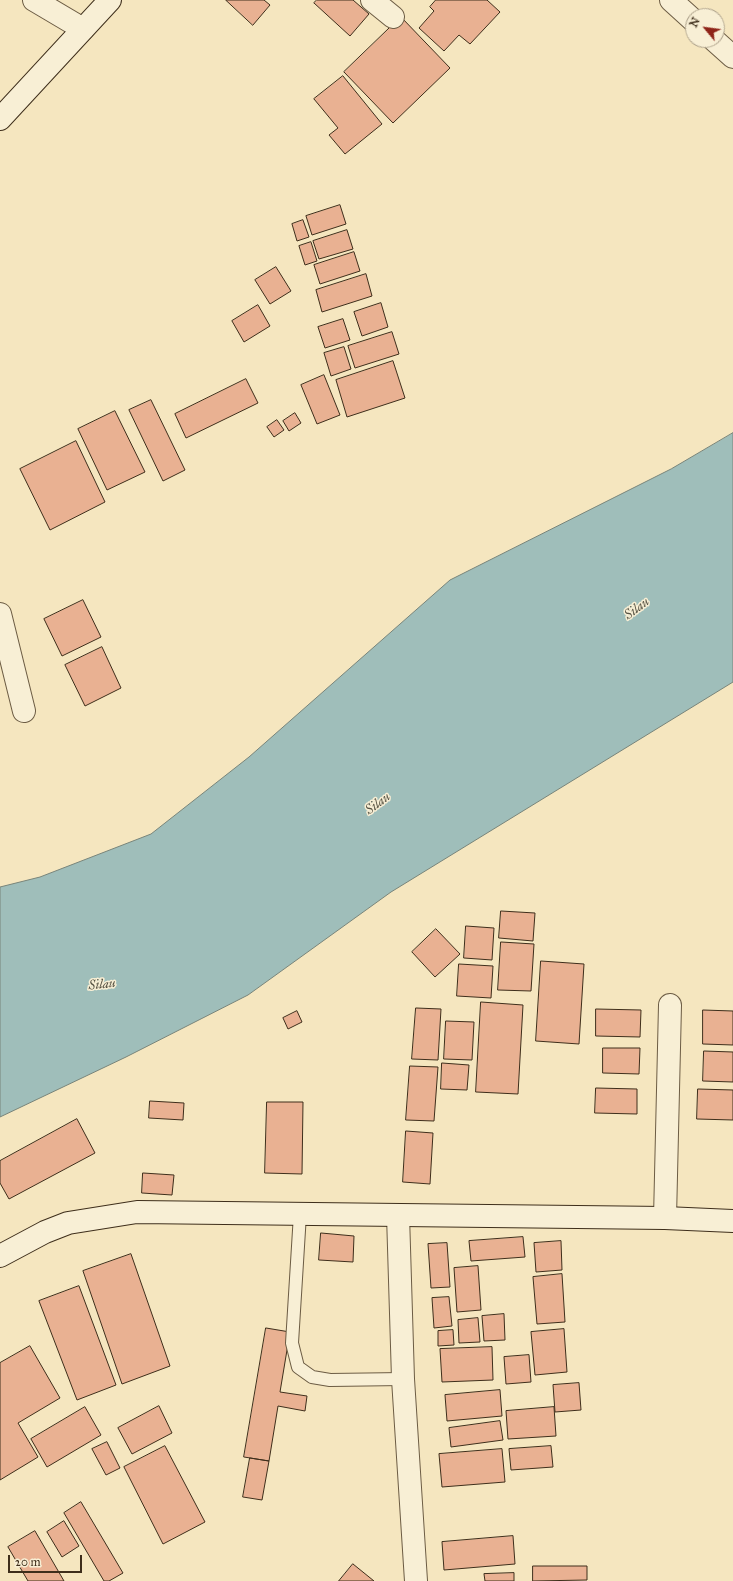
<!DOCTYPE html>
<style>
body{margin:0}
#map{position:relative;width:733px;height:1581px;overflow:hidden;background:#f5e6bf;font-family:"IM FELL Great Primer",serif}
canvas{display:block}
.north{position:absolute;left:685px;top:8px;width:40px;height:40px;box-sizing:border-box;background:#f8efd5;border:1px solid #aea28b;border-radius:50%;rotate:299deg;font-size:11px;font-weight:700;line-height:16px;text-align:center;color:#3e2e1b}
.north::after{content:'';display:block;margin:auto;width:14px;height:18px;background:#8f2418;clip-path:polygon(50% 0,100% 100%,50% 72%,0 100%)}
.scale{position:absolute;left:8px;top:1555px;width:74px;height:18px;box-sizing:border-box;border:2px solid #3e2e1b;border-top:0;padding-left:5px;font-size:12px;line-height:14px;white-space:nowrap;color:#3e2e1b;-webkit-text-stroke:3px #f8efd5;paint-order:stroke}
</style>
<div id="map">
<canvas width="733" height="1581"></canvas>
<div class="north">N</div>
<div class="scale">20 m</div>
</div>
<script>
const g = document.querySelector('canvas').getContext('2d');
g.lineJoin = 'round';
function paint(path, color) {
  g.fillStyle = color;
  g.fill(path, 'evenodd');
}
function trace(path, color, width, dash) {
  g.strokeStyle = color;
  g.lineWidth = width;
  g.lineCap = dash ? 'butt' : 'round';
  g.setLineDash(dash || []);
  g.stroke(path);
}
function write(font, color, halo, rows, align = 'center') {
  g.font = font + ' "IM FELL Great Primer",serif';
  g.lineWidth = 3;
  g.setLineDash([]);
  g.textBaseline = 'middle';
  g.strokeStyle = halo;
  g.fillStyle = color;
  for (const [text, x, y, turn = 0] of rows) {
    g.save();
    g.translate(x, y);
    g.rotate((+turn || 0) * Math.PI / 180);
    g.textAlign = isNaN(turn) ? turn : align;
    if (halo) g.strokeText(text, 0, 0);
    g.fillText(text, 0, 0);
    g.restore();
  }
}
const water = new Path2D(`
 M733,433V682L391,892L248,995L126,1057L0,1117V887L40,877L151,834L249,757L450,580L671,469Z`);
const building = new Path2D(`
 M226,0H264L270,5L253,25Z
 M317,0H353L369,14L350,36L314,3Z
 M436,0H487L500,12L470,44L459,35L444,51L419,28L434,11L430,7Z
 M401,17L450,68L393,123L344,72Z
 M343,76L382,124L345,154L329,135L338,128L314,99Z
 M340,205L346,224L312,235L306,216Z
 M303,220L309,237L297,241L292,224Z
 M347,230L353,249L319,259L313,241Z
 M311,242L317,261L305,265L299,246Z
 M354,252L360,271L320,284L314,265Z
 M276,267L291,291L270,304L255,280Z
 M366,274L372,296L322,312L316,290Z
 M381,303L388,327L362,336L354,312Z
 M258,305L270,326L244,342L232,321Z
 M343,319L350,340L325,348L318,327Z
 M392,332L399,354L355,368L348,346Z
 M344,347L351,369L331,376L324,353Z
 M393,361L405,398L347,417L336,380Z
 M324,375L340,415L317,424L301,385Z
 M246,379L258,403L186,438L175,414Z
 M151,400L185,470L163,481L129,410Z
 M115,411L145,472L107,490L78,429Z
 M295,413L301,423L289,431L283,421Z
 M277,420L284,430L274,437L267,427Z
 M76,441L105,502L50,530L20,469Z
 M83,600L101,637L62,656L44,619Z
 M102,647L121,688L85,706L65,665Z
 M501,911L535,913L533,941L499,938Z
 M466,926L494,928L492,960L464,958Z
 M436,929L460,954L435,977L412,952Z
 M501,942L534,944L531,991L498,990Z
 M541,961L584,964L579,1044L536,1041Z
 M459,964L493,966L491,998L457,996Z
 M481,1002L523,1005L518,1094L476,1092Z
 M416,1008L441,1009L438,1060L412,1059Z
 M596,1009L641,1010L640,1037L596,1036Z
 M703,1010L733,1011V1045L703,1044Z
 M297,1011L302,1022L288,1029L283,1018Z
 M446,1021L474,1022L472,1060L444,1059Z
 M603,1048H640L639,1074L603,1073Z
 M704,1051L733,1052V1082L703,1081Z
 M442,1063L469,1065L467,1090L441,1089Z
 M410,1066L438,1067L434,1121L406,1120Z
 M596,1088L637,1089V1114L595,1113Z
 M698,1089L733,1090V1120L697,1119Z
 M150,1101L184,1103L183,1120L149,1118Z
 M267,1102H303L302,1174L265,1173Z
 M77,1119L95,1153L9,1199L0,1183V1161Z
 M406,1131L433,1133L430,1184L403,1182Z
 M143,1173L174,1175L172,1195L142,1193Z
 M321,1233L354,1236L353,1262L319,1260Z
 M523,1237L525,1257L471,1261L469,1241Z
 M561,1241L562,1270L536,1272L534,1243Z
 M447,1243L450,1287L431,1288L428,1244Z
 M131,1254L170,1366L122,1384L83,1271Z
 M478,1266L481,1310L457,1312L454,1268Z
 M562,1274L565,1322L537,1324L533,1277Z
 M79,1286L116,1385L77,1400L39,1301Z
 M449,1297L452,1326L434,1328L432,1298Z
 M504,1314L505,1340L484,1341L482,1316Z
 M478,1318L480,1342L459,1343L458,1320Z
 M266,1328L290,1332L280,1392L307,1396L305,1411L278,1406L269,1461L244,1457Z
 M564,1329L567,1372L535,1375L531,1332Z
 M453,1330L454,1345L438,1346V1331Z
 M30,1346L60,1398L18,1423L38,1457L0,1480V1363Z
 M492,1347L493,1380L442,1382L440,1349Z
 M529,1355L531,1382L506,1384L504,1357Z
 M579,1383L581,1410L555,1412L553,1385Z
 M500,1390L502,1416L447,1421L445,1395Z
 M159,1406L172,1433L132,1454L118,1428Z
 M85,1407L101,1435L47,1467L31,1439Z
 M554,1407L556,1436L508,1439L506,1411Z
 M500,1421L503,1440L451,1447L449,1428Z
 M107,1442L120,1468L106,1475L92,1449Z
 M165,1446L205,1522L163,1544L124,1467Z
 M551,1446L553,1467L511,1470L509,1449Z
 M502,1449L505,1482L442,1487L439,1454Z
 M250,1458L269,1461L262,1500L243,1497Z
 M81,1502L123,1573L109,1581H104L64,1513Z
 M64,1521L79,1546L62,1557L47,1532Z
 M35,1531L64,1581H28L8,1547Z
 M513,1536L515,1564L444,1570L442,1542Z
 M353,1564L374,1581H339Z
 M533,1566H587V1580L533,1581Z
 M514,1573V1581H485L484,1574Z`);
const lane = new Path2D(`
 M300,1214L292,1343L298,1367L312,1377L330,1380L403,1379`);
const street = new Path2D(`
 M34,0L83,29
 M372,0L393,17
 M671,0L693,20
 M714,40L733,57
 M0,614L24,711
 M398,1215L403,1379L416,1581
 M665,1218L670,1005`);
const secondary = new Path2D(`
 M0,119L110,0
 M0,1256L45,1232L68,1223L137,1212L665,1218L733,1221`);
const waterNames = [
 ["Silau",637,609,-37],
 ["Silau",378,804,-37],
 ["Silau",102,985,-5]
];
paint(water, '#9fbeba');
trace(water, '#78847a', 1);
paint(building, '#e9b192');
trace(building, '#3e2e1b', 1);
trace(lane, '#6c5c44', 14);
trace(street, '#6c5c44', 24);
trace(secondary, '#3e2e1b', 24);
trace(lane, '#f8efd5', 12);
trace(street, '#f8efd5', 22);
trace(secondary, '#f8efd5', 22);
write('italic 13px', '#565243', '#f8efd5', waterNames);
</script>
